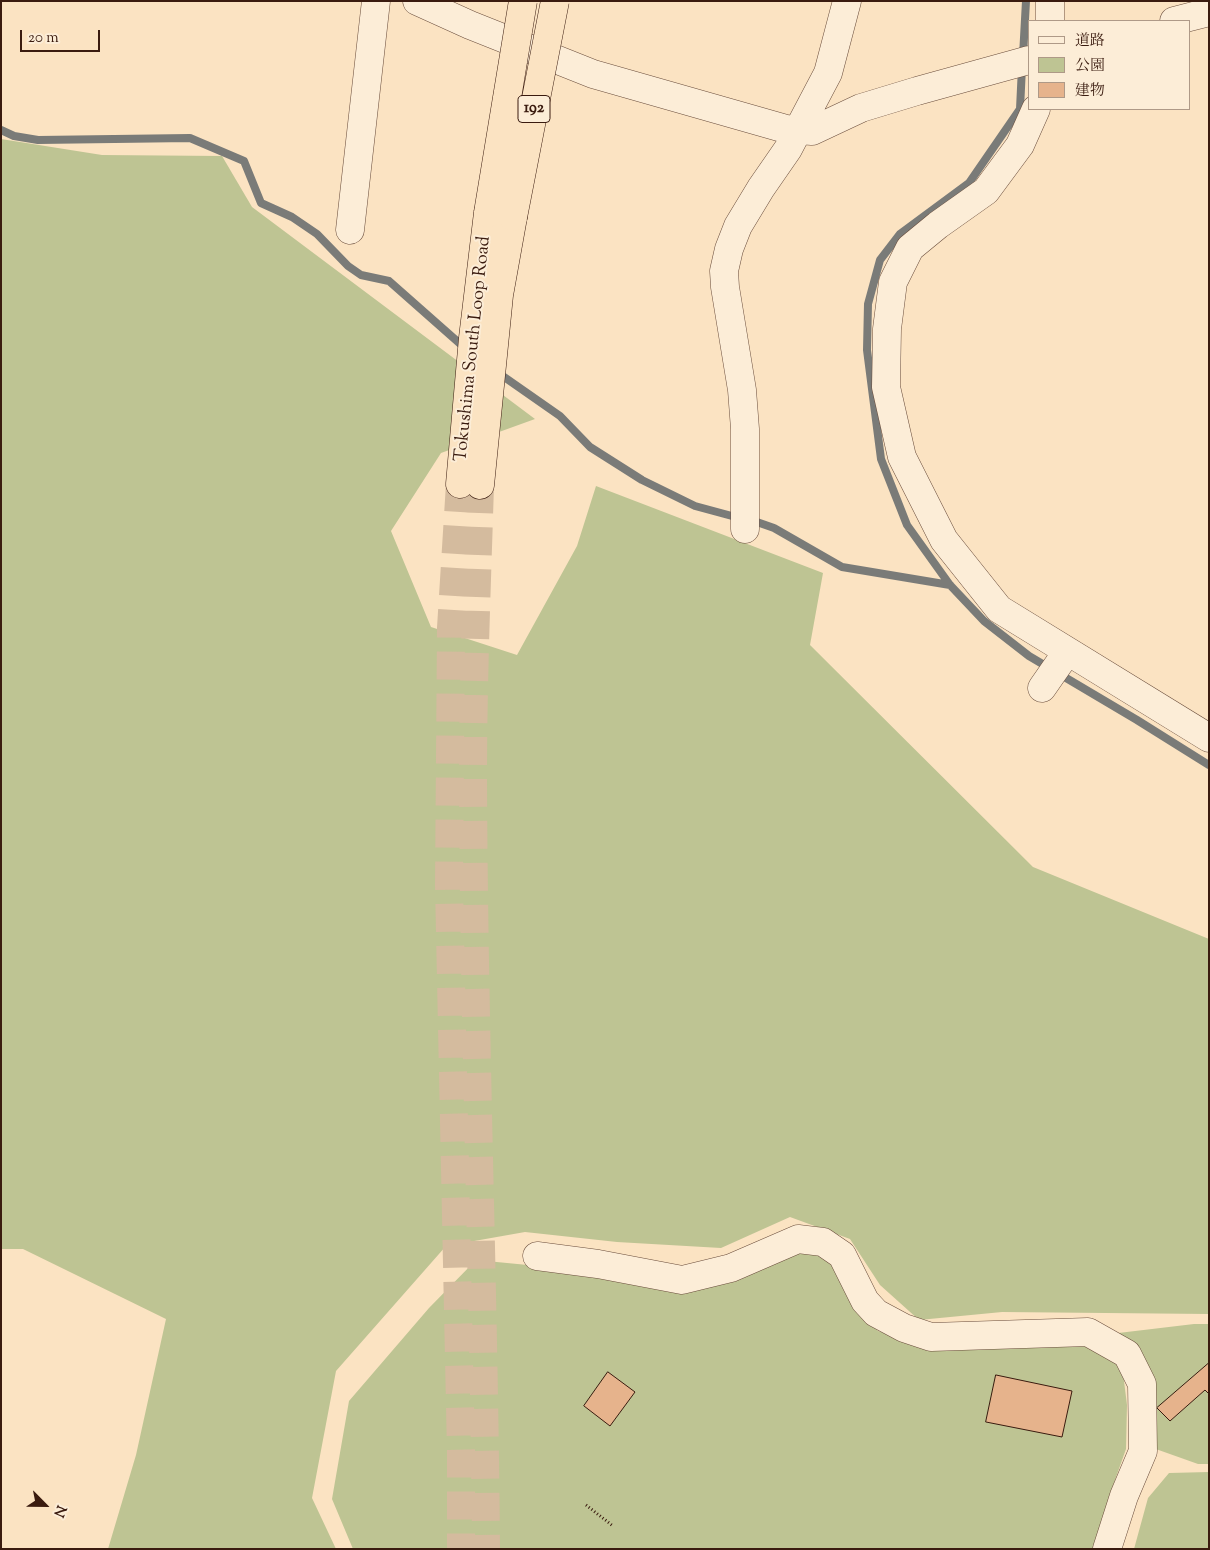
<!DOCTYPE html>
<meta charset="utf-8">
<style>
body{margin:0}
#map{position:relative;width:1210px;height:1550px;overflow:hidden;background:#fbe3c2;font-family:"Sorts Mill Goudy","Noto Serif JP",serif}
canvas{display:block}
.frame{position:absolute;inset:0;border:2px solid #3a1b0f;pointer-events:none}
.legend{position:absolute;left:1028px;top:20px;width:162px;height:90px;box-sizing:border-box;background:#fcedd7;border:1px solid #ae9987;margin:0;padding:6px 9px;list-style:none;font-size:15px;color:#3a1b0f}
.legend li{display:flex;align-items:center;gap:10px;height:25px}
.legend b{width:25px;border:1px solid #ae9987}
.north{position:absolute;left:20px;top:1480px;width:50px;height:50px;-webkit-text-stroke:4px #fcedd7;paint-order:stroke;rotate:113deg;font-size:14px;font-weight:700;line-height:20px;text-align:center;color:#3a1b0f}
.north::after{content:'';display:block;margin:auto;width:18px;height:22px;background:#3a1b0f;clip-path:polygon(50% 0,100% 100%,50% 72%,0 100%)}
.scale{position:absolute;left:20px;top:30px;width:80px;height:22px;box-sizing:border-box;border:2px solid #3a1b0f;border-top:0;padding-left:6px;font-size:15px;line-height:18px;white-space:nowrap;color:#3a1b0f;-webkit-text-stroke:4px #fcedd7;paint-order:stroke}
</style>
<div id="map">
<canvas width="1210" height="1550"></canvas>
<div class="frame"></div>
<ul class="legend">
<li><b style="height:6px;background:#fcedd7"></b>道路</li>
<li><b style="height:14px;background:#bec493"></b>公園</li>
<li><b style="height:14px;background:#e6b38c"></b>建物</li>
</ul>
<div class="north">N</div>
<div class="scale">20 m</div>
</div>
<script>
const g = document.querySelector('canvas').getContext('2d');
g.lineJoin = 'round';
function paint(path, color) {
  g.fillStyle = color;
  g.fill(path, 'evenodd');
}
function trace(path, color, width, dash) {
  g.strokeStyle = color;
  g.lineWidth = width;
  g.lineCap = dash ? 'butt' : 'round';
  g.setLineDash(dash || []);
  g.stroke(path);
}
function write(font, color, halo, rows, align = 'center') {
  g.font = font + ' "Sorts Mill Goudy",serif';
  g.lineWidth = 4;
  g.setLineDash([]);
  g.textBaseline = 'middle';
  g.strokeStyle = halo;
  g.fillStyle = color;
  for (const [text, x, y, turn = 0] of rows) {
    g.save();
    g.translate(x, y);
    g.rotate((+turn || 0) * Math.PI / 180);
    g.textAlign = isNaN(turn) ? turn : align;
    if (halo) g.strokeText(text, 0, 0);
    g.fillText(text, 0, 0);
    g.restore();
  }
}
const green = new Path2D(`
 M1,139L102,155L222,156L252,207L535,419L441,453L391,531L431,627L517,655L577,546L596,486L823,573L810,645L1033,867L1209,939V1314L1002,1312L919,1320L880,1285L850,1239L790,1217L721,1248L617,1242L525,1232L446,1246L336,1371L312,1498L336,1549H108L136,1455L166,1319L23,1249H1Z
 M796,1246L822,1252L843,1275L855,1306L878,1331L935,1348L1088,1340L1122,1365L1127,1405L1126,1449L1109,1497L1095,1549H353L332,1499L349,1401L429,1308L476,1260L538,1266L681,1290Z
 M1194,1324H1209V1464H1198L1153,1448L1110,1334Z
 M1209,1472V1549H1134L1148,1498L1169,1473Z`);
const stream = new Path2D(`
 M1023,56L1026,1
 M1022,67L1020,109L969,183L900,234L880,260L868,304L867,350L881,459L907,525L950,585L984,621L1029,656L1137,720L1209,765
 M1,130L14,136L38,140L190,138L244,161L261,203L292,217L317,234L348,266L361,275L389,281L466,349
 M497,372L560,416L590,447L642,480L695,506L732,516
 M754,521L774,528L842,567L950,585`);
const building = new Path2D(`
 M1209,1363V1394L1205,1390L1170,1421L1157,1408Z
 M608,1372L635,1392L610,1426L584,1406Z
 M996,1375L1072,1391L1062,1437L986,1422Z`);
const highwayTunnel = new Path2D(`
 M460,484L451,628L449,885L461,1453V1549
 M480,485C477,583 473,681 473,779C474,1035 484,1292 486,1549`);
const path = new Path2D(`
 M586,1505L613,1526`);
const minor = new Path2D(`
 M417,1L470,25L593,74L786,129L812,131L861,108L917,91L1029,60
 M1050,21V1
 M1174,21L1209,12
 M1036,109L1020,145L986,191L938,225L910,248L893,282L887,329L886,387L902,457L944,540L999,609L1209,738
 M350,230L376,1
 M745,529V429L742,390L725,287L724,271L729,249L738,226L761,188L788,149L828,73L847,1
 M1042,688L1067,652
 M537,1256L598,1264L682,1280L731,1268L798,1239L823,1242L842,1255L865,1301L876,1313L904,1328L931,1337L1088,1332L1127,1354L1142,1384L1143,1451L1124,1496L1107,1549`);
const highway = new Path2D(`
 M460,484L473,338L488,213
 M480,485L499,295L513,217`);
const highwayBridge = new Path2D(`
 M488,213L523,1
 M513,217L555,1`);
const shields = [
 [534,109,32]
];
const shieldNames = [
 ["192",534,109]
];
const streetNames = [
 ["Tokushima South Loop Road",474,349,-84]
];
paint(green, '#bec493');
trace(stream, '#7a7b78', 8);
paint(building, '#e6b38c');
trace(building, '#3a1b0f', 1);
trace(highwayTunnel, '#d4bb9e', 28, [28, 14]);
trace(minor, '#6a4d3c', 29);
trace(highway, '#3a1b0f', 29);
trace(path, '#3a1b0f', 3, [1, 2.5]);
trace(minor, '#fcedd7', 28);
trace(highway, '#fbe3c2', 28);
trace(highwayBridge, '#3a1b0f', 29, []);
trace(highwayBridge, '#fbe3c2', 28);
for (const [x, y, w] of shields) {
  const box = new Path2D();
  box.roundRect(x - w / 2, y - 13.5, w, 27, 4);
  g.fillStyle = '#fcedd7';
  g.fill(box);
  trace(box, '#3a1b0f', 1);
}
write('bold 16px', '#3a1b0f', null, shieldNames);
write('18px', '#3a1b0f', '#fcedd7', streetNames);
</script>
